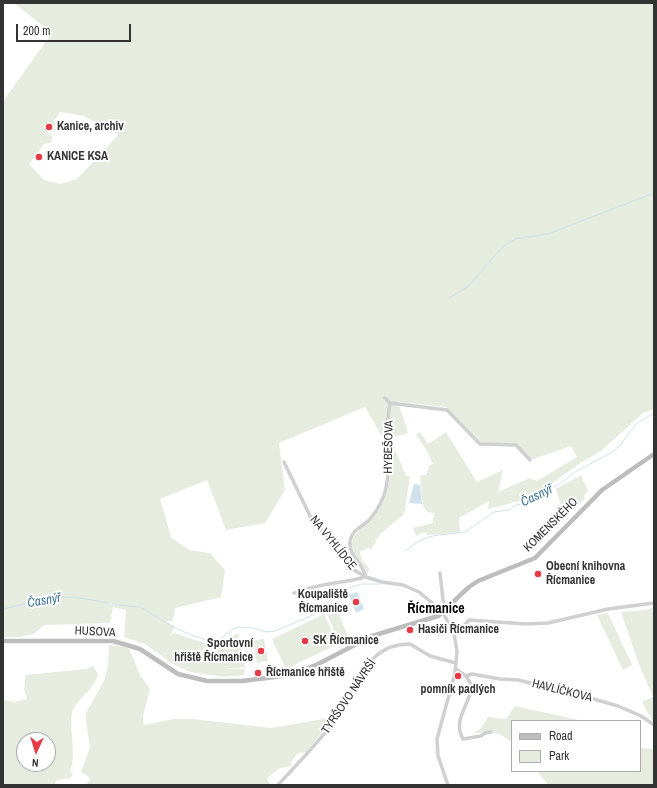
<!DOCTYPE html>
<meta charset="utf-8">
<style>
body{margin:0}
#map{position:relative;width:657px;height:788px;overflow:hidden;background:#fff;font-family:"Archivo Narrow",sans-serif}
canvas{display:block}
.frame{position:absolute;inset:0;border:4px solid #333;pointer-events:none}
.legend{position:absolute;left:511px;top:720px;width:130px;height:52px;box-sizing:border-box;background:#fff;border:1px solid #adadad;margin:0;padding:5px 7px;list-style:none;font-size:12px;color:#333}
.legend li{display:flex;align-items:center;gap:8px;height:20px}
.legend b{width:20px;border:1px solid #adadad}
.north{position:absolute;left:16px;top:732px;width:40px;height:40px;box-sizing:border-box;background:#fff;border:1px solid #adadad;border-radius:50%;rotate:184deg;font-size:11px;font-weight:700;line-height:16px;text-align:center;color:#333}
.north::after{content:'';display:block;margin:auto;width:14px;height:18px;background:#e63946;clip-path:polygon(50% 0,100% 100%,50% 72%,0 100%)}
.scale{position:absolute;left:16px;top:24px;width:115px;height:18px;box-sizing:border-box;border:2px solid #333;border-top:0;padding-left:5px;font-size:12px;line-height:14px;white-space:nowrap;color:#333;-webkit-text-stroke:3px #fff;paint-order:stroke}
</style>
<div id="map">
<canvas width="657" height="788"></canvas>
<div class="frame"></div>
<ul class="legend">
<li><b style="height:5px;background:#bdbdbd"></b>Road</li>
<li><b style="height:11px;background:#e6ecdf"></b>Park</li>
</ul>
<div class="north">N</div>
<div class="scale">200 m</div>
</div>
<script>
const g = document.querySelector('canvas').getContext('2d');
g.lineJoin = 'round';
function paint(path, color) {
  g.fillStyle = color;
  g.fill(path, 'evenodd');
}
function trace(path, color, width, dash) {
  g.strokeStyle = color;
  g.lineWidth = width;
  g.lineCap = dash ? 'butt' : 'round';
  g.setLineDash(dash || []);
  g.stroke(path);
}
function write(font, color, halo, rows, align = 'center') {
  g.font = font + ' "Archivo Narrow",sans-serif';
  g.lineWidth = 4;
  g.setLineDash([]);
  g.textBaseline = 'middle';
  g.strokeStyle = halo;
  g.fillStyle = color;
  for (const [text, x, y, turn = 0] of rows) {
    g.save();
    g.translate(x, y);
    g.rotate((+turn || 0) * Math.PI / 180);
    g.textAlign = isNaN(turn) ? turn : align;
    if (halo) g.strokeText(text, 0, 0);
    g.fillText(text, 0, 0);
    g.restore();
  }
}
const green = new Path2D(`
 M14,3H654V409L643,413L601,451L580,463L543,490L527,499L488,509L489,501L459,518L460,533L427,535L425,532L416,536L417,538L413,528L433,523L434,513L427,512L423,506L420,475H426L429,466L433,464L426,449L416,435L420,432L428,444L446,432L477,482L503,470L498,492L530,478L537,481L577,457L571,446L531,460L517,444L482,443L446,407L398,402L408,433L384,440L365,407L279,443L285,490L265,523L226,530L207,480L160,499L171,537L189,550L210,553L225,570L221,597L175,608L173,621H166L175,627L169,636L174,633L210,645L219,644L238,633L245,667L224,669H245L244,675L223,677L190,672L173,664L145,644L124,637L126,610L113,607L110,623L44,625L34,634L19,637H3V99L4,100L52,33ZM60,112L84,116L119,134L77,179L61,184L44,180L29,164L44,144L50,143L53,137L47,131L48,127L52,130L53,128L56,133L54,121Z
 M391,441L406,476H410L405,508L407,509H405L403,515L380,534L371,550L368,548L361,551L360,554L363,562L369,568L368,573C362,565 352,554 352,543C353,532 362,529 369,523C374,518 378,511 381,505C392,485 391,463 391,441Z
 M581,475L588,491L584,495L585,499L564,516L556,489Z
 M335,605L350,640L340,645L325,609Z
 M654,607V724L642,702L653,697L638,662L621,612L645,610Z
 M608,613L632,665L623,670L597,615Z
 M324,614L338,644L286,669L272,639Z
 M264,639L268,661L257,663L253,641Z
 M109,645L125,647L129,649L140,675L150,689L143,716L144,725L174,719H193L271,728L335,717L306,752L298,753L291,762V766L280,768L268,777L267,780L272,785H85L90,780L88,776L81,772L90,747L86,721V713L104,681L108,665Z
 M93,666L98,674C95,689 75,701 72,712C69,730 77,756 70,771L73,775L70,778L57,780L54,785H3L4,700L15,702L27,699L24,689L26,675L86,669ZM24,740H48V764H24Z
 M515,706L583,721H512V742C496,730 493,732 474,733L481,728L488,717L506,719Z
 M640,748L654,749V785H548L537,771H640Z`);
const water = new Path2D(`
 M414,484L420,485L422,504L409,503Z
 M357,592L364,609L356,613L349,595Z`);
const stream = new Path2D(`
 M449,298L469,286L501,248L515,239L548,234L654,193
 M405,551L419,541L432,536L465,532L494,512L509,510L514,506L530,501L543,492L558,485L575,472L614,451L621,444L636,424L654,413
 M116,605L140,607L179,630L208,641L220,639L231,630L238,627L253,628L266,632L275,631L313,615L336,595L348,588L362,584H380
 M3,609C17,607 29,601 42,599C64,594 87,599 108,603`);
const minor = new Path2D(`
 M390,403L447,410L480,444L516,445L530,460
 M284,462L311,518L354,570L366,577L382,582L403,585L419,592L442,611L454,633L457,652L455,673L437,739L438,756L448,785
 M440,573L443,600L446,608
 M366,577C363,564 348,555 350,541C352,529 363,527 370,519C376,512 381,503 384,495C391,473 387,453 387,431C387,422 389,412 390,403L385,398
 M294,593C317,583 341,584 365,577
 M454,633L460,630L469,620L526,624L548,623L608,609L654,603
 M456,669L466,676L472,686C470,704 452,720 463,739L481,736L485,733L491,732
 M466,676L472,674L500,679L518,680L576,694L618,706L641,716L654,725
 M278,785C298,763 319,742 337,718C351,699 358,672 376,656C385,648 398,644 410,644L430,656L456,663`);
const secondary = new Path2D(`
 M3,641H113L140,649L178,674L207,681H242L291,675L318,664L372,636L438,616L469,587L478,581L535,558L602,490L654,454`);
const markers = [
 [49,127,4,"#e63946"],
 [39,157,4,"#e63946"],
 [538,574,4,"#e63946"],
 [356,602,4,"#e63946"],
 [410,630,4,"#e63946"],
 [305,641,4,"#e63946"],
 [261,651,4,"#e63946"],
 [258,673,4,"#e63946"],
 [458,676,4,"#e63946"]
];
const poiNames = [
 ["Kanice, archiv",57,127],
 ["KANICE KSA",47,157],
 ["Obecní knihovna",546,567],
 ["Řícmanice",546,581],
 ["Koupaliště",348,595,"right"],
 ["Řícmanice",348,609,"right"],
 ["Hasiči Řícmanice",418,630],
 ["SK Řícmanice",313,641],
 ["Sportovní",253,644,"right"],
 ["hřiště Řícmanice",253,658,"right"],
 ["Řícmanice hřiště",266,673],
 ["pomník padlých",458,690,"center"]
];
const streetNames = [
 ["HYBEŠOVA",389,447,-89],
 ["KOMENSKÉHO",551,525,-45],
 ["NA VYHLÍDCE",333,543,51],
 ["HUSOVA",95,632,3],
 ["HAVLÍČKOVA",562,691,14],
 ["TYRŠOVO NÁVRŠÍ",349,697,-56]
];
const waterNames = [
 ["Časnýř",537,496,-26],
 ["Časnýř",44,601,-10]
];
const quarterNames = [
 ["Řícmanice",436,609]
];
paint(green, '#e6ecdf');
paint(water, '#cfe2ee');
trace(stream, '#cfe2ee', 1);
trace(minor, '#d0d0d0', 3.5);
trace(secondary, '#bdbdbd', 4.5);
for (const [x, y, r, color] of markers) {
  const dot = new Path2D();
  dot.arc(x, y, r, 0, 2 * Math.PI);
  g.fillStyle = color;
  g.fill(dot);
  trace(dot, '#fff', 1.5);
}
write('bold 12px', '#333', '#fff', poiNames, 'left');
write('12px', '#333', '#fff', streetNames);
write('italic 13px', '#3f7597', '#fff', waterNames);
write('bold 14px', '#000', '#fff', quarterNames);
</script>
